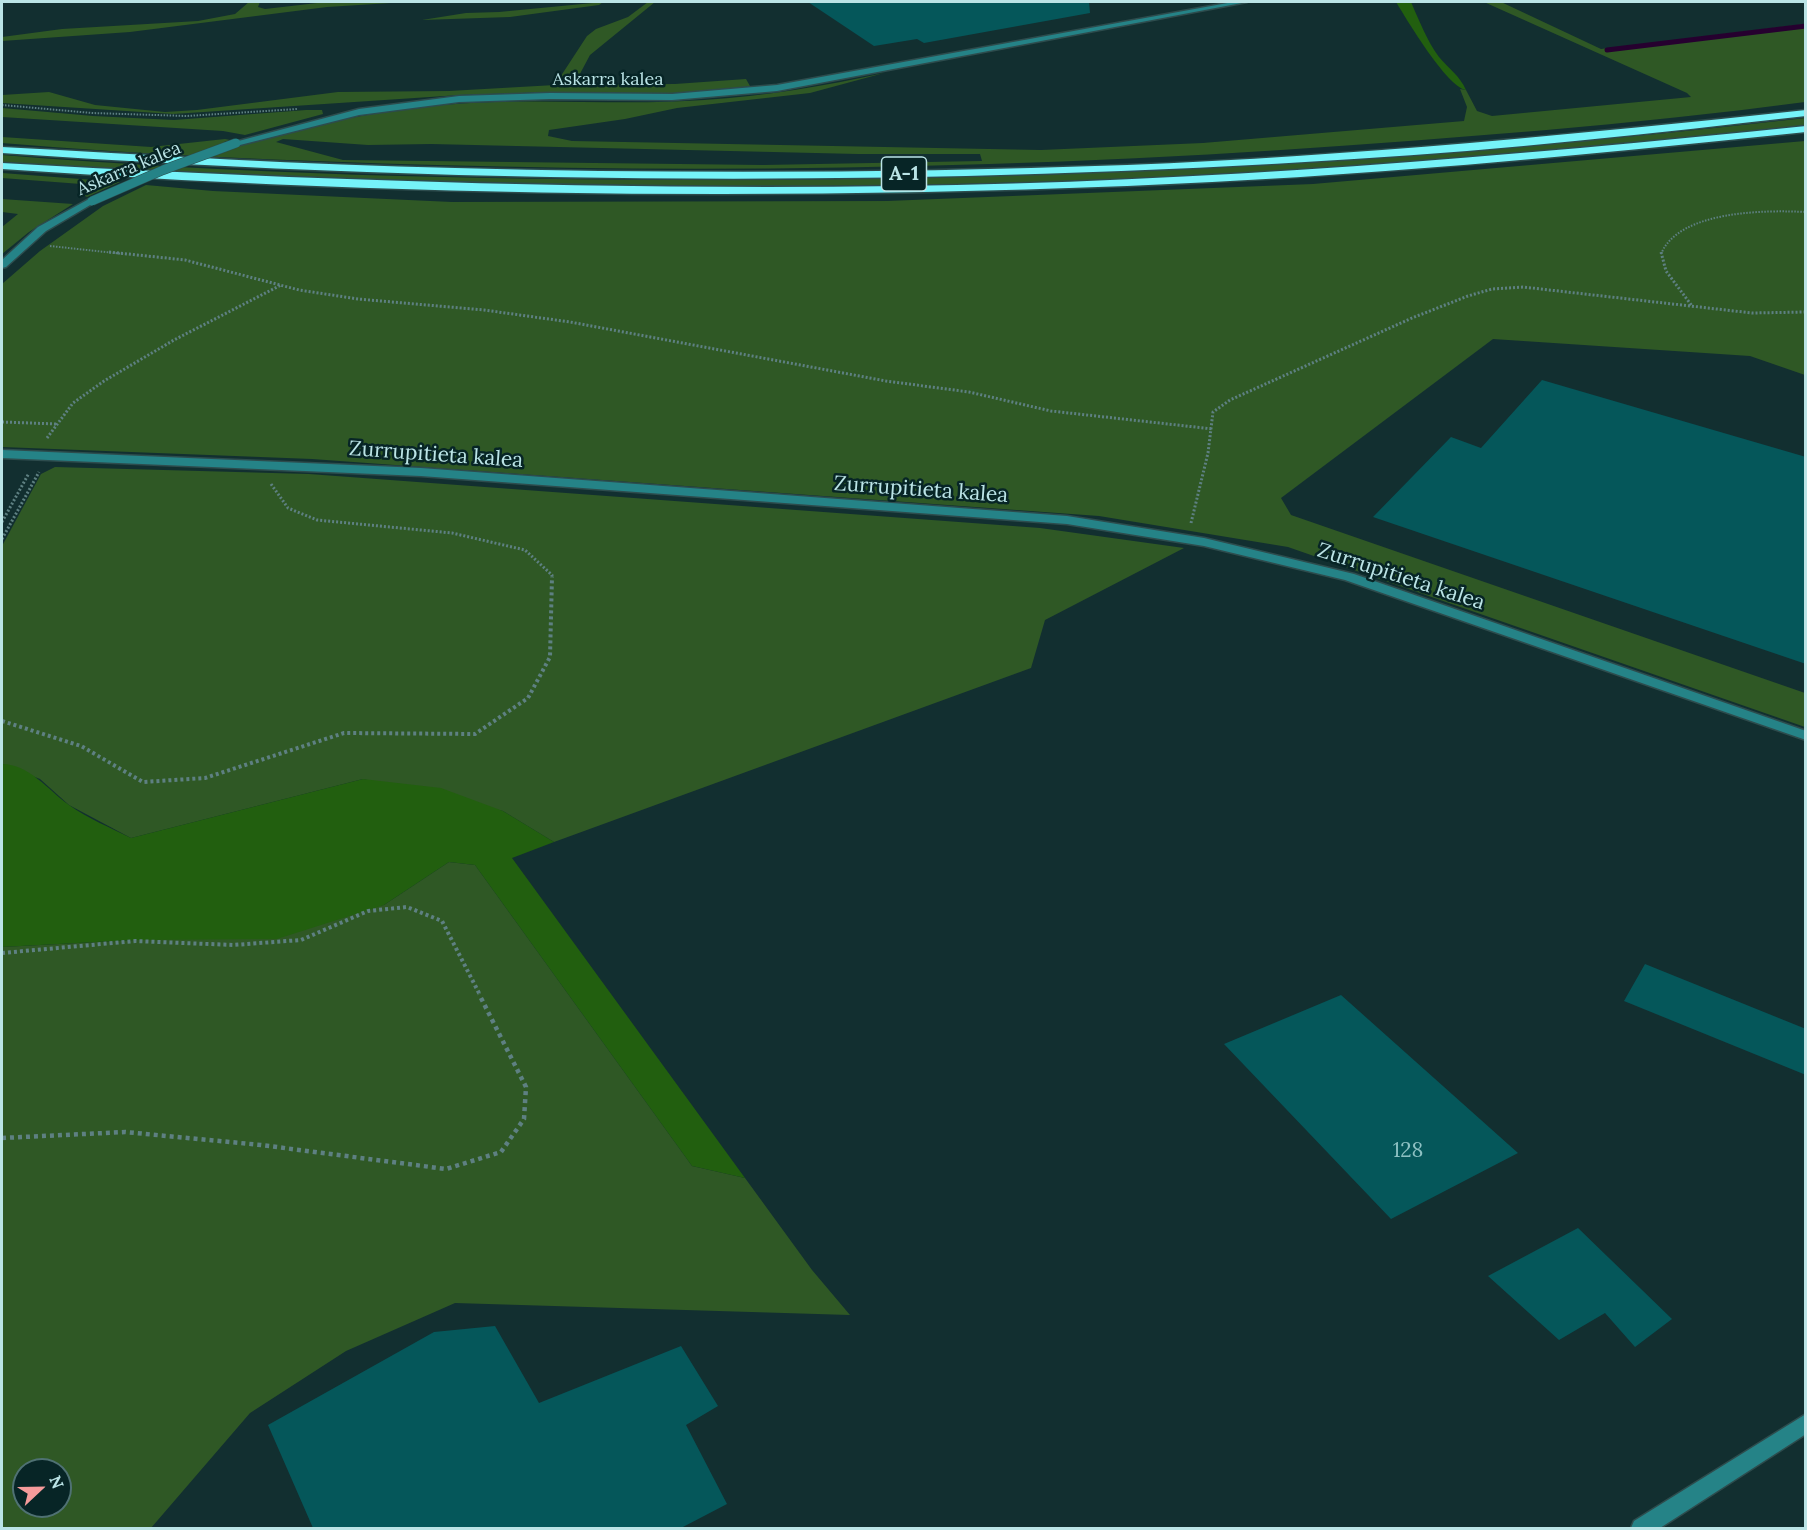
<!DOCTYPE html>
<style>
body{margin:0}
#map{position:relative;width:1807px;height:1530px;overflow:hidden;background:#122f30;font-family:Lora,serif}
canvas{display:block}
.frame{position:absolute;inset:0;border:3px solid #bbe4e6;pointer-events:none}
.north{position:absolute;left:12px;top:1458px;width:60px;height:60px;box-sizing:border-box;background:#072526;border:2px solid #4f7173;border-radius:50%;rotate:68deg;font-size:16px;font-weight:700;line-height:24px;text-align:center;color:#bbe4e6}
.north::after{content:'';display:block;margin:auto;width:21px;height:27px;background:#f59b9b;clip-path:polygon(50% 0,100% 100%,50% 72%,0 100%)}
</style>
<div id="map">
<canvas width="1807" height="1530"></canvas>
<div class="frame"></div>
<div class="north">N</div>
</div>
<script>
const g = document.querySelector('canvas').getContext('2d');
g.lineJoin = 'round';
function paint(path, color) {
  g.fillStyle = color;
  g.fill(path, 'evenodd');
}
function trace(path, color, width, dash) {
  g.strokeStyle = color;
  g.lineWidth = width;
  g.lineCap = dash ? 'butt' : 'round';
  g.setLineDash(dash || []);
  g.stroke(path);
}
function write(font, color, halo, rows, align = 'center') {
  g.font = font + ' Lora,serif';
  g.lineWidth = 5;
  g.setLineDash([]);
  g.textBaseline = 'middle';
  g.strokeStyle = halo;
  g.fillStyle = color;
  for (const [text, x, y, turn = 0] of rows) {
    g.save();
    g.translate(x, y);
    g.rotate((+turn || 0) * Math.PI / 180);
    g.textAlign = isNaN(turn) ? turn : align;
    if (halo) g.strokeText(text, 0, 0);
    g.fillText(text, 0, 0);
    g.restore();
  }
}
const green = new Path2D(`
 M249,2H260L258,7L265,9L326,2H407L327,7L130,32L2,41V37L62,29L198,21L235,14Z
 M603,2L599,5L510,17L422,20L466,13L499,12Z
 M648,2H655L590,55L574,85L675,84L746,79L750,86L737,89L669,94L553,92L460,95L173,114L2,103V95L49,92L95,105L165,112L197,110L338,92L449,91L555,85L587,36L596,29L628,17Z
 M1484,2H1501L1601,49L1805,24V102C1632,125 1456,138 1281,150C1000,168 719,173 437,165C292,161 146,155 2,143V137L151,147L225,139L230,140L224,142L236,147C319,121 408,104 495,102C565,100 635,105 704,100C765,96 824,86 884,73L810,93L677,108L625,119L549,130L548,136L572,141L1041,150L1203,143L1464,121L1467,107L1460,89L1466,90L1477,111L1492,116L1691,97L1687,93ZM283,139L368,145L431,144L858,154H980L982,161L763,165L343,160L276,142Z
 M2,108L93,116L174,120L306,110H322L323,114L245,135L223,131L2,117Z
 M1806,118L1805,125C1661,141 1516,155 1372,165C1097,185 821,189 546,185C364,182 182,176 2,162V155C237,174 473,180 709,180C1076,180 1441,160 1806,118Z
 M1805,141V375L1750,356L1493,339L1281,498L1291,515L1805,693V727L1288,547L1099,516L312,459L2,447V284L40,251L103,206L146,185L213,191L452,202L887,201L1313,184Z
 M2,173L120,182L87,197L79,193L81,184L2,178Z
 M2,199L73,204L29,232L2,254V227L18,214L2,212Z
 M55,467L309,474L1040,528L1184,548L1045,620L1031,668L554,842L503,811L363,779L131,838L69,805L40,779L2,764V546L41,474Z
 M449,862L475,865L692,1166L745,1178L812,1270L850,1315L455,1303L346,1351L250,1413L151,1528H2V947L134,940L384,905ZM24,1470H60V1506H24Z`);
const forest = new Path2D(`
 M1396,2H1411C1419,20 1427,41 1439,57C1449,69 1460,76 1466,90C1447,87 1407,20 1396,2Z
 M2,764C29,764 48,790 69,805C87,818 111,828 131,838L363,779L441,788L503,811L554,842L512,858L745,1178L692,1166L475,865L449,862L384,905L277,939L134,940L2,947Z`);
const stream = new Path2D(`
 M1607,50L1806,26`);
const building = new Path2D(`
 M808,2H1089L1090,13L924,43L917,39L874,46Z
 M1542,380L1806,457V664L1373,517L1451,437L1481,448Z
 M1645,964L1806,1029V1075L1624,1001Z
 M1341,995L1518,1153L1391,1219L1224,1044Z
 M1578,1228L1672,1319L1635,1347L1605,1313L1559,1340L1488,1276Z
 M495,1326L539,1403L681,1346L718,1406L686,1425L727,1504L681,1528H313L268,1425L434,1332Z`);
const pathFar3 = new Path2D(`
 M2,105L92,113L187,116L297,109
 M50,246L124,254
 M1661,254C1679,210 1767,210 1806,212`);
const pathFar2 = new Path2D(`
 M109,252L185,260L299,290L358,299L484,310L570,322L886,381L969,392L1051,411L1213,429
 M1661,252L1666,271L1692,306
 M2,422L57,424
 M47,438L73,403L104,381L174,340L281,285
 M271,484L288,508L317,520L452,533L525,550L552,575V578
 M2,522L29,473
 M1191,523L1208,453L1213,412L1230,400L1412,318L1468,296L1492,289L1523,287L1752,313L1806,312
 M2,539L39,472`);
const pathFar1 = new Path2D(`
 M2,721L81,746L143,782L205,778L344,733L475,734L528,698L550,657L552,577
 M2,953L135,941L233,945L301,940L368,911L407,907L442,921L480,995`);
const path = new Path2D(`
 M2,1138L125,1132L261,1145L446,1169L501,1152L524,1119L526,1087L479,994`);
const minor = new Path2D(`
 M1233,2H1247L777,91L672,100L550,99L459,102L359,115L236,146L231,143L359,109L459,96L550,93L672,94L777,85Z
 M89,199L97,201L46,231L6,267L2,268V260L38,227Z
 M2,450L421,468L1067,516L1204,538L1354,574L1806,731V740L1345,580L1204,546L1067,524L421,476L2,458Z
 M1806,1414V1434L1660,1528H1631L1634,1521Z`);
const highway = new Path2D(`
 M1806,110V116C1655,133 1505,150 1354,159C903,188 451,184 2,153V147C153,155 304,165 455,168C679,174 903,173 1127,165C1354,156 1580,134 1806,110Z
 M1806,126V132C1580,156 1354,177 1127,186C752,201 376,195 2,169V163C301,180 600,190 900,186C1203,182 1505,157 1806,126Z`);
const minorBridge = new Path2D(`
 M92,201L163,170L236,143`);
const farStreetnames = [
 ["Askarra kalea",608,80],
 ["Askarra kalea",129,169,-23]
];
const shields = [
 [904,174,45]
];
const shieldNames = [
 ["A-1",904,174]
];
const streetNames = [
 ["Zurrupitieta kalea",436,455,4],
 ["Zurrupitieta kalea",921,490,4],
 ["Zurrupitieta kalea",1401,577,18]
];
const nearNumbernames = [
 ["128",1408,1151]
];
paint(green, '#2f5825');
paint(forest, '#225f0f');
trace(stream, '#26002f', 5);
paint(building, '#05575a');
trace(minor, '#2d4c4d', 3);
trace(highway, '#2d4c4d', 3);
trace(pathFar3, '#5e8082', 2, [1.5, 1.5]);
trace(pathFar2, '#5e8082', 3, [2, 2]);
trace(pathFar1, '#5e8082', 4, [3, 3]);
trace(path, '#5e8082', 4.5, [4, 4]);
paint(minor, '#258387');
paint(highway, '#76f3f9');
trace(minorBridge, '#2d4c4d', 10, []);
trace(minorBridge, '#258387', 9);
write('18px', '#bbe4e6', '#072526', farStreetnames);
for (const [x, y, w] of shields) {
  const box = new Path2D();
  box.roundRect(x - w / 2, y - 17, w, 34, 4.5);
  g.fillStyle = '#072526';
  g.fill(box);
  trace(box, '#bbe4e6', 1.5);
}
write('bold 20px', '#bbe4e6', null, shieldNames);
write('21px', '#bbe4e6', '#072526', streetNames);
write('21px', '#8ec1c3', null, nearNumbernames);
</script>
